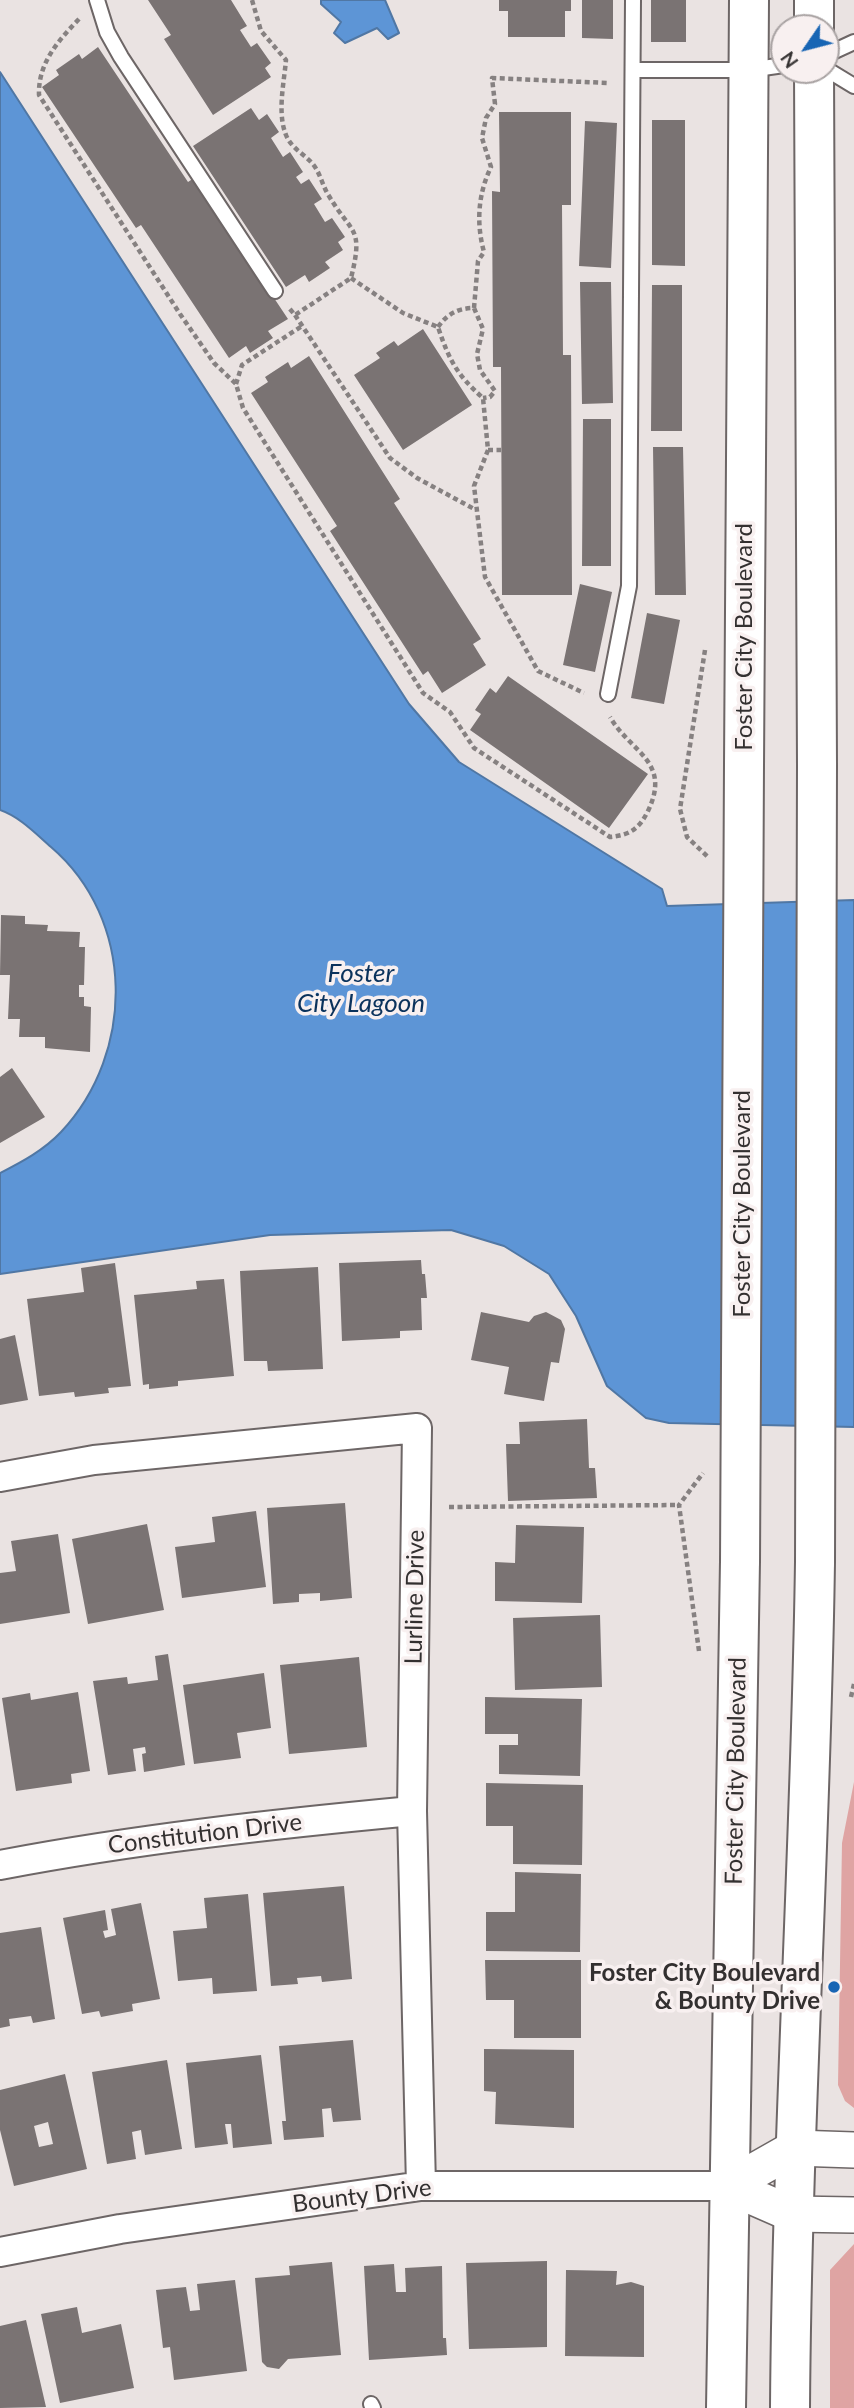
<!DOCTYPE html>
<style>
body{margin:0}
#map{position:relative;width:854px;height:2408px;overflow:hidden;background:#eae3e2;font-family:Lato,sans-serif}
canvas{display:block}
.north{position:absolute;left:770px;top:14px;width:70px;height:70px;box-sizing:border-box;background:#f8f0f0;border:2px solid #a9a3a3;border-radius:50%;rotate:235deg;font-size:19px;font-weight:700;line-height:28px;text-align:center;color:#333030}
.north::after{content:'';display:block;margin:auto;width:24px;height:32px;background:#1865b4;clip-path:polygon(50% 0,100% 100%,50% 72%,0 100%)}
</style>
<div id="map">
<canvas width="854" height="2408"></canvas>
<div class="north">N</div>
</div>
<script>
const g = document.querySelector('canvas').getContext('2d');
g.lineJoin = 'round';
function paint(path, color) {
  g.fillStyle = color;
  g.fill(path, 'evenodd');
}
function trace(path, color, width, dash) {
  g.strokeStyle = color;
  g.lineWidth = width;
  g.lineCap = dash ? 'butt' : 'round';
  g.setLineDash(dash || []);
  g.stroke(path);
}
function write(font, color, halo, rows, align = 'center') {
  g.font = font + ' Lato,sans-serif';
  g.lineWidth = 7;
  g.setLineDash([]);
  g.textBaseline = 'middle';
  g.strokeStyle = halo;
  g.fillStyle = color;
  for (const [text, x, y, turn = 0] of rows) {
    g.save();
    g.translate(x, y);
    g.rotate((+turn || 0) * Math.PI / 180);
    g.textAlign = isNaN(turn) ? turn : align;
    if (halo) g.strokeText(text, 0, 0);
    g.fillText(text, 0, 0);
    g.restore();
  }
}
const green = new Path2D(`
 M854,1782V2108L845,2101L838,2085L842,1843Z
 M854,2244V2408H830V2270Z`);
const water = new Path2D(`
 M321,0H385L399,33L388,39L377,28L345,43L334,33L341,22L321,4Z
 M0,72L409,704L459,762L662,889L667,906L854,900V1427L669,1423L646,1418L607,1386L576,1316L549,1274L504,1246L451,1230L270,1235L0,1274V1173C22,1162 44,1150 61,1132C136,1052 135,919 51,847C35,833 20,817 0,810Z`);
const building = new Path2D(`
 M148,0H231L247,26L240,30L251,47L257,43L271,63L265,68L271,77L213,115L164,39L171,35Z
 M499,0H571V11H565V37H508V11H499Z
 M582,0H613V39L582,38Z
 M651,0H686V42H651Z
 M98,47L188,182L194,178L288,319L268,331L273,338L250,353L246,346L229,358L141,225L136,228L42,87L59,75L56,70L79,54L82,59Z
 M251,108L259,120L267,114L279,132L271,138L283,157L290,152L303,172L296,177L301,184L309,179L322,199L314,204L325,222L332,218L345,237L338,242L343,250L325,262L330,268L309,282L305,275L286,287L193,146Z
 M499,112H571V205H562L563,355H571L572,595H502L501,367H493L492,191L500,192Z
 M652,120H685V266L652,265Z
 M585,121L617,123L611,268L579,266Z
 M580,282H611L613,403L582,404Z
 M652,285H682V431H651Z
 M423,329L472,405L403,450L354,375L380,358L376,353L394,341L398,346Z
 M309,356L400,499L394,503L481,639L473,644L486,665L442,693L428,671L423,675L330,531L337,526L251,393L268,382L265,377L288,362L291,368Z
 M583,419H611V566H582Z
 M653,447H683L686,595H655Z
 M580,584L612,592L595,672L563,665Z
 M647,613L680,620L664,704L631,698Z
 M508,676L648,774L609,828L470,730L481,714L475,710L490,688L496,693Z
 M1,915L25,916V924L48,925L47,931L80,932L79,947H85L84,985H79V997H84V1006L91,1007L90,1052L45,1048V1037H19L20,1019H8L10,975H0Z
 M12,1068L45,1117L0,1143V1077Z
 M421,1260L422,1274H425L427,1298H421L422,1330L400,1331V1338L342,1341L339,1263Z
 M115,1263L131,1386L108,1388L109,1393L75,1397L74,1392L39,1396L27,1299L84,1292L81,1268Z
 M318,1267L323,1369L268,1371L267,1361H244L240,1271Z
 M224,1279L234,1376L178,1381V1386L149,1389V1384L143,1385L134,1295L197,1289L196,1281Z
 M481,1312L529,1322L534,1316L546,1312L561,1320L565,1329L559,1363L551,1362L544,1401L504,1394L509,1367L471,1360Z
 M15,1335L28,1400L0,1405V1339Z
 M587,1419L589,1468H595L597,1498L508,1501L506,1444H520L519,1422Z
 M345,1503L352,1598L320,1601V1593L299,1594V1602L273,1604L267,1508Z
 M256,1511L266,1587L182,1598L175,1547L215,1542L212,1517Z
 M147,1524L164,1610L88,1624L72,1539Z
 M516,1525L584,1527L582,1603L495,1601V1562L515,1563Z
 M58,1534L70,1613L0,1624V1573L16,1571L11,1541Z
 M600,1615L602,1687L515,1690L513,1618Z
 M168,1654L185,1765L144,1772L142,1754L146,1753L145,1747L133,1749L136,1771L108,1775L93,1681L127,1677L128,1684L158,1680L155,1656Z
 M359,1657L367,1747L289,1754L280,1665Z
 M264,1673L271,1728L237,1733L241,1758L194,1764L183,1685Z
 M78,1692L90,1771L71,1774L72,1783L16,1791L2,1698L30,1693L31,1700Z
 M485,1697L582,1699L580,1776L499,1774V1745H518V1734H485Z
 M486,1783L583,1785L582,1865L513,1864V1826H486Z
 M515,1872L581,1874L580,1952L486,1951V1912H515Z
 M344,1886L352,1979L322,1982L321,1976L297,1978L298,1984L271,1986L263,1893Z
 M248,1894L257,1991L213,1994L212,1978L178,1981L173,1931L207,1928L204,1898Z
 M141,1903L160,1999L132,2004L133,2011L101,2017L99,2011L82,2014L63,1918L105,1910L108,1930L103,1931L105,1938L116,1935L111,1909Z
 M41,1927L55,2019L33,2023L31,2016L9,2019L10,2026L0,2028V1933Z
 M485,1960H581V2038H514V2000H486Z
 M353,2040L361,2120L333,2122L331,2108L322,2109L324,2137L284,2140L282,2121H286L279,2046Z
 M484,2049L574,2050V2128L495,2124L496,2092L484,2091Z
 M261,2055L272,2144L233,2148L231,2124H225L228,2144L195,2148L186,2063Z
 M167,2060L182,2149L145,2155L141,2130L132,2132L136,2159L107,2164L92,2072Z
 M65,2074L87,2169L14,2186L0,2130V2090ZM48,2122L53,2144L39,2147L34,2126Z
 M547,2261V2347L469,2349L466,2263Z
 M332,2262L341,2355L288,2359L279,2369L267,2367L262,2362L255,2278L290,2275L289,2266Z
 M394,2264L396,2292H406L405,2268L442,2266L443,2338H446L447,2355L369,2360L364,2266Z
 M566,2270L617,2271L616,2285L631,2282L644,2286V2357L565,2356Z
 M235,2280L247,2371L174,2380L170,2347L163,2348L156,2290L186,2287L190,2311L200,2310L197,2284Z
 M77,2307L82,2333L121,2324L134,2388L60,2403L41,2314Z
 M26,2320L46,2407L0,2408V2326Z`);
const path = new Path2D(`
 M252,0L261,31L286,60C284,83 277,113 286,135C292,150 307,155 315,167C321,176 323,187 329,196C352,235 364,226 351,278L295,315L289,308
 M79,19C58,41 38,63 39,95L180,314L214,363L236,384L243,408L423,693L450,712L474,748L610,837C630,835 639,829 648,811C672,761 630,752 610,717
 M351,278L403,313L438,327C449,360 457,375 483,398L488,450H501
 M474,308L478,261L484,252C476,223 478,194 491,167L482,138L486,118L495,104L492,78L608,83
 M295,315L390,458L417,478L476,510
 M438,327C447,314 458,308 474,308L483,329L477,354L480,370L495,391L490,397L483,398
 M236,384L242,365L302,326
 M488,450L474,486L485,577L538,671L584,693
 M705,650L680,809L687,837L708,857
 M449,1507L679,1505
 M699,1651L679,1505L703,1473
 M851,1697L854,1684`);
const service = new Path2D(`
 M97,0L107,32L121,57L275,291
 M826,55L854,42
 M826,69L854,86
 M633,70H749L784,65
 M608,694L629,586L633,0
 M371,2404L373,2408`);
const minor = new Path2D(`
 M0,1477L94,1460L417,1428L412,1811L421,2186
 M0,1865C136,1839 274,1824 412,1811
 M0,2252L120,2229L421,2186H728`);
const tertiary = new Path2D(`
 M728,2186L795,2148L854,2150
 M728,2186L792,2214L854,2215`);
const secondary = new Path2D(`
 M814,28V0
 M814,70L817,765
 M744,764L749,0
 M726,2408L740,1561
 M790,2408C792,2126 811,1844 815,1562`);
const secondaryBridge = new Path2D(`
 M740,1561L744,764
 M815,1562L817,765`);
const markers = [
 [834,1987,7,"#1865b4"]
];
const streetNames = [
 ["Foster City Boulevard",744,637,-90],
 ["Foster City Boulevard",742,1204,-90],
 ["Lurline Drive",415,1597,-89],
 ["Foster City Boulevard",736,1771,-89],
 ["Constitution Drive",205,1834,-7],
 ["Bounty Drive",362,2196,-7]
];
const poiNames = [
 ["Foster City Boulevard",820,1973],
 ["& Bounty Drive",820,2001]
];
const waterNames = [
 ["Foster",361,974],
 ["City Lagoon",361,1004]
];
paint(green, '#dfa4a3');
paint(water, '#5d95d6');
trace(water, '#5077a4', 2);
paint(building, '#7a7373');
trace(service, '#6d6666', 18);
trace(minor, '#6d6666', 32);
trace(tertiary, '#6d6666', 38);
trace(secondary, '#6d6666', 42);
trace(path, '#868181', 4.5, [5, 3.5]);
trace(service, '#fff', 14);
trace(minor, '#fff', 28);
trace(tertiary, '#fff', 35);
trace(secondary, '#fff', 38);
trace(secondaryBridge, '#6d6666', 42, []);
trace(secondaryBridge, '#fff', 38);
for (const [x, y, r, color] of markers) {
  const dot = new Path2D();
  dot.arc(x, y, r, 0, 2 * Math.PI);
  g.fillStyle = color;
  g.fill(dot);
  trace(dot, '#f8f0f0', 2.5);
}
write('24px', '#333030', '#f8f0f0', streetNames);
write('bold 24px', '#333030', '#f8f0f0', poiNames, 'right');
write('italic 26px', '#0a325c', '#f8f0f0', waterNames);
</script>
